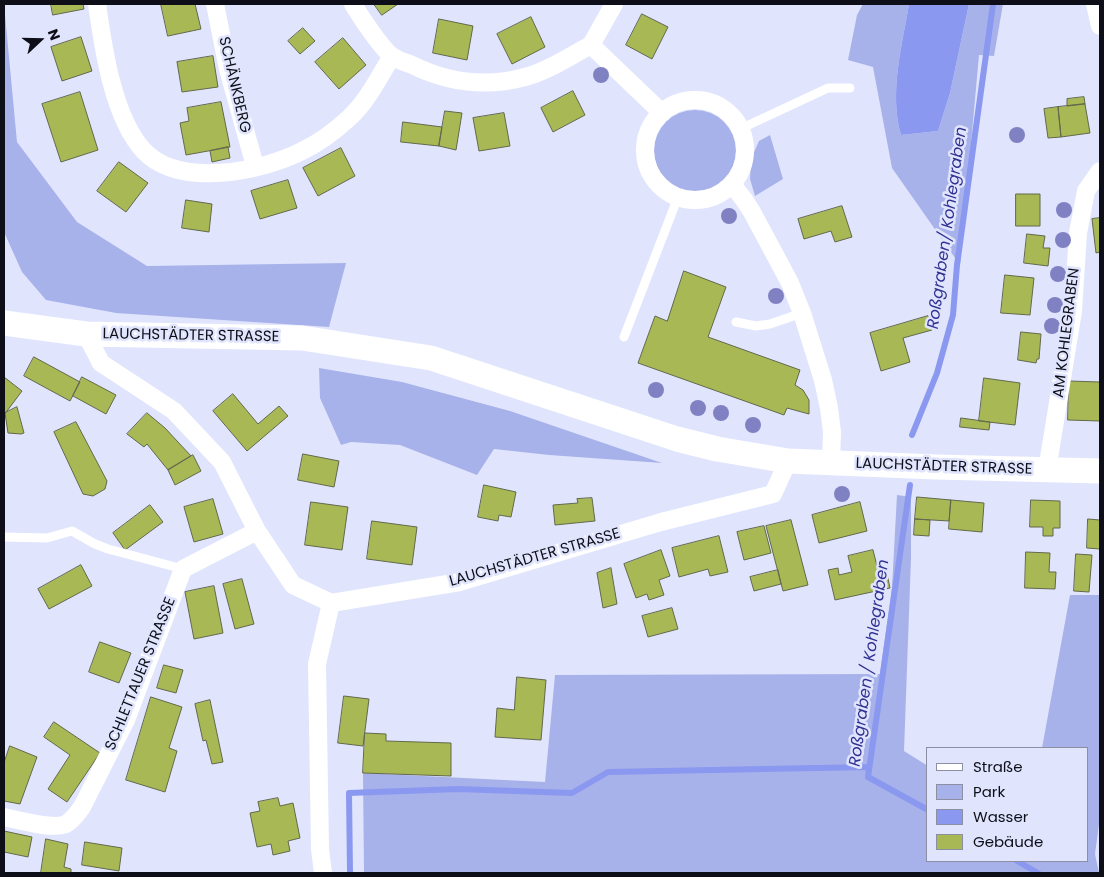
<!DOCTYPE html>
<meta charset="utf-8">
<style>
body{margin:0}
#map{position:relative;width:1104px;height:877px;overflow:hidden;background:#e0e5fd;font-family:Poppins,sans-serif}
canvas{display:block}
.frame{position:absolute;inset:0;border:5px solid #0d0e18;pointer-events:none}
.legend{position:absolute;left:926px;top:747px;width:162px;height:115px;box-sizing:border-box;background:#e0e5fd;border:1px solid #8c8fa1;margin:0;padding:6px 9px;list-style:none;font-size:15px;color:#0d0e18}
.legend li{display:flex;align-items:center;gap:10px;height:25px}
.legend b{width:25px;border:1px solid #8c8fa1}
.north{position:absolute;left:15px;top:15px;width:50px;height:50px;-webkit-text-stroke:4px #e0e5fd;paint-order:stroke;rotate:69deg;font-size:14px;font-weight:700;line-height:20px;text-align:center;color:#0d0e18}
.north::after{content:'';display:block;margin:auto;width:18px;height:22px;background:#0d0e18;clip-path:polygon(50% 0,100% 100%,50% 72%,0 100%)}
</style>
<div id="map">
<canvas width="1104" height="877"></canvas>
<div class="frame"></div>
<ul class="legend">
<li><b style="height:6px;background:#fff"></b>Straße</li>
<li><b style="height:14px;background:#a8b2ea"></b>Park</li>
<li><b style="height:14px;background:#8b98ef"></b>Wasser</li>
<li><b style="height:14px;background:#a8b854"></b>Gebäude</li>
</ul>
<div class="north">N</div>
</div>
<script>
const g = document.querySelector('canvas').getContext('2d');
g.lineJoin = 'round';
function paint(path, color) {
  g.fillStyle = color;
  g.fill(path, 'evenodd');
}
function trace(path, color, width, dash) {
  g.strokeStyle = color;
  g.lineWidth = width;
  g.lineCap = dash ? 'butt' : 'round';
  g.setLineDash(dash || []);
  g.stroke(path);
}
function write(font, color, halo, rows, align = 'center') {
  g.font = font + ' Poppins,sans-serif';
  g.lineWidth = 5;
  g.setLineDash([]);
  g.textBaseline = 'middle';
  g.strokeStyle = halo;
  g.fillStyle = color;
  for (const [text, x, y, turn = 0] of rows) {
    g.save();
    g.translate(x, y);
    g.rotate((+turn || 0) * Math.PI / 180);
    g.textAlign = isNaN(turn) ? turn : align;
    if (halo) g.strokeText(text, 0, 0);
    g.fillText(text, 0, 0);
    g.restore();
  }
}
const green = new Path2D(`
 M4,4L17,142L77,222L147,266L346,263L329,327L116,313L46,300L22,272L4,232Z
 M863,4H909C902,47 889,92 901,135L938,131L950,93L969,4H1003L994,56L979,55L960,265L892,168L873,67L848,60L857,15Z
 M654 151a41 41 0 1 1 82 0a41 41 0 1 1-82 0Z
 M770,135L783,179L755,196L750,179L751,159L759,141Z
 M319,368L402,382L510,411L662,463L549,455L494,449L477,475L400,445L351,442L341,445L320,398Z
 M897,495L911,497V558L904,751L928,766V861H1088V748H1042L1070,595H1100V817L1095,854L1099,873H364L363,773L545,782L555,675L880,674L892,587Z`);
const water = new Path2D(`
 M909,4H969L950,93L938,131L901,135C889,92 902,47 909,4Z`);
const stream = new Path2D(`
 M912,435L937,373L953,315L957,265L993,4
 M910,485L868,777L928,810
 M1017,861L1038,873
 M350,873L349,793L458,789L572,793L608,772L869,767`);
const building = new Path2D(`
 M51,4H83L84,9L53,15Z
 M161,4H195L201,29L168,36Z
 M374,4H398L382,15Z
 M642,14L668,27L652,59L626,45Z
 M531,17L545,47L512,64L497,34Z
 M439,19L473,26L467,60L433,53Z
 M303,28L315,41L300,54L288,41Z
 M81,37L92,71L62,81L51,47Z
 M343,38L366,65L339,89L315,62Z
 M213,56L218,87L182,92L177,62Z
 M573,91L585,115L553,132L541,108Z
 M80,92L98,150L61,162L42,104Z
 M1084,97L1085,104L1067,106V99Z
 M221,102L230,147L186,155L180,123L189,121L187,108Z
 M1085,104L1090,133L1061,137L1058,107Z
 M1058,107L1061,137L1048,138L1044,109Z
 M445,111L462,113L456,150L439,146Z
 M504,113L510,146L479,151L473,118Z
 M403,122L442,127L439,146L401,142Z
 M228,147L230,158L212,162L210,151Z
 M341,148L355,176L318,196L303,168Z
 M119,162L148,183L126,212L97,191Z
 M288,180L297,208L260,219L251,191Z
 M1016,194H1040V226H1016Z
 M186,200L212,204L209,232L182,228Z
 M842,206L852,237L835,242L831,231L804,239L798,219Z
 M1100,218V252L1096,253L1092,219Z
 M1027,234L1045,236L1043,248H1050L1048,266L1024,263Z
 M684,271L726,287L708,337L800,370L795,385L803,390L809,400V414L787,408L784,415L638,363L655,316L667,321Z
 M1005,275L1034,278L1030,315L1001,313Z
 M928,316L932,330L903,338L910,362L881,371L870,333Z
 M1021,332L1041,334L1039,359H1037L1036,363L1018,360Z
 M34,357L80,382L70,401L24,376Z
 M4,377L22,391L4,415Z
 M82,377L116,395L106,414L73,396Z
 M984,378L1020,383L1015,425L979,421Z
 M1069,381L1100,382V421L1068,420Z
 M233,394L258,424L279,406L288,416L247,451L213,411Z
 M17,407L24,433L21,434L8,433L5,413Z
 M147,413L165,428L191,456L168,470L147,444L144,447L127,434Z
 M961,418L990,422L989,430L960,427Z
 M76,422L107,481L105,489L93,496L83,494L54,432Z
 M303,454L339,461L334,487L298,480Z
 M193,455L201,471L175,485L168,470Z
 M484,485L516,492L511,517L499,515L498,521L478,517Z
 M917,497L951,500L949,521L915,519Z
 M592,498L595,521L555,525L553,505L578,503L577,499Z
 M213,499L223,534L194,542L184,507Z
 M951,500L984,503L982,532L949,529Z
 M1031,500L1060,501V528H1053V536H1043V527H1030Z
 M311,502L348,507L342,550L305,545Z
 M860,502L867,531L819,543L812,515Z
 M150,505L163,522L125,550L113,533Z
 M915,519L930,520L929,536L914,535Z
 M1088,519L1100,520V549L1087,548Z
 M791,520L808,585L783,591L766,526Z
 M372,521L417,527L412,565L367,559Z
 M764,526L771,553L744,560L737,532Z
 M719,536L728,572L710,576L708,569L679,577L672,548Z
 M661,550L670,576L659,580L664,595L649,600L647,594L636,598L624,564Z
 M873,550L877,566L885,564L890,588L835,600L828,570L838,568L839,575L852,572L848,556Z
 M1026,552L1050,553L1049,572H1056L1055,589L1025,588Z
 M1076,554L1092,555L1089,592L1074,591Z
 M81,565L92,586L49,609L38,589Z
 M611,568L617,604L603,608L597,573Z
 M778,570L781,584L754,591L750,577Z
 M242,579L254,624L235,629L223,584Z
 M214,586L223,633L194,639L185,592Z
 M672,608L678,629L648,637L642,616Z
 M100,642L131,653L119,683L89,672Z
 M164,665L183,670L176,693L157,688Z
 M517,677L546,680L541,740L495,737L497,708L514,710Z
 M344,696L369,699L363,746L338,743Z
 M151,697L182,707L169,748L177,751L165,792L126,780Z
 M210,700L223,762L212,764L206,740L203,741L195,704Z
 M54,722L100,753L67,802L48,789L70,755L44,737Z
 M365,733L386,734V741L451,743V776L363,773Z
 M10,746L37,757L20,804L4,801V763Z
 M278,798L280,806L293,803L300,838L288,841L290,851L273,855L271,844L257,847L250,813L260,811L258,802Z
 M4,831L32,837L28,857L4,852Z
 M46,839L68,844L64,867L71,869V873H41Z
 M85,842L122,848L119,871L82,865Z`);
const service = new Path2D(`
 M740,129L828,88H850
 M736,322L756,326L770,324L802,313
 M624,337L678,197
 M4,537L47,538L72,531L95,544L108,549L183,569`);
const minor = new Path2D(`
 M97,4C103,47 113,118 144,151C179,188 261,172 302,151C319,143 335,131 349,118C367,102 379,77 392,56
 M215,4L228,69L255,166
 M353,4C360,16 382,49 392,56C397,60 404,62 410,64C446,82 485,88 525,77C548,71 570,56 591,45
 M1095,4L1100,26
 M591,45L662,113
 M591,45L614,4
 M645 150a50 50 0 1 1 100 0a50 50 0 1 1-100 0Z
 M732,184L745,201L752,212L790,283L802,313L823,380L829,408L832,432L831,464
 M86,334L101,363L174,411L222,462L257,531L293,585L331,603L460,582L661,522L773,494L788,461
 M1047,470L1073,311L1078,233L1086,191L1100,171
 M4,817C18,820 54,830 66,824C73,820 77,814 82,807L126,720L183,569L257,531
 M323,873L320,849L317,664L331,603`);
const secondary = new Path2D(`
 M4,323L86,334L302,338L431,358L677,439L717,449L788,461L936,467L1100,471`);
const trees = [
 [601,75],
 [1017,135],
 [1064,210],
 [729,216],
 [1063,240],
 [1058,274],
 [776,296],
 [1055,305],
 [1052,326],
 [656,390],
 [698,408],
 [721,413],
 [753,425],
 [842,494]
];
const streetNames = [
 ["SCHÄNKBERG",234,85,77],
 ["AM KOHLEGRABEN",1067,333,-83],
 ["LAUCHSTÄDTER STRASSE",191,336,1],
 ["LAUCHSTÄDTER STRASSE",944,467,2],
 ["LAUCHSTÄDTER STRASSE",535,558,-16],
 ["SCHLETTAUER STRASSE",141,674,-68]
];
const waterNames = [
 ["Roßgraben/ Kohlegraben",948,228,-82],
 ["Roßgraben / Kohlegraben",870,663,-82]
];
paint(green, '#a8b2ea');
paint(water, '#8b98ef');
trace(stream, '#8b98ef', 6);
paint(building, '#a8b854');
trace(building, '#62684c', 1);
trace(service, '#fff', 9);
trace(minor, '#fff', 18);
trace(secondary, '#fff', 25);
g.fillStyle = '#8081c3';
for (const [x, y] of trees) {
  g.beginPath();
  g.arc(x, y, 8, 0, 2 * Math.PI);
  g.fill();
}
write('15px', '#0d0e18', '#e0e5fd', streetNames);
write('italic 16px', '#313194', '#e0e5fd', waterNames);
</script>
